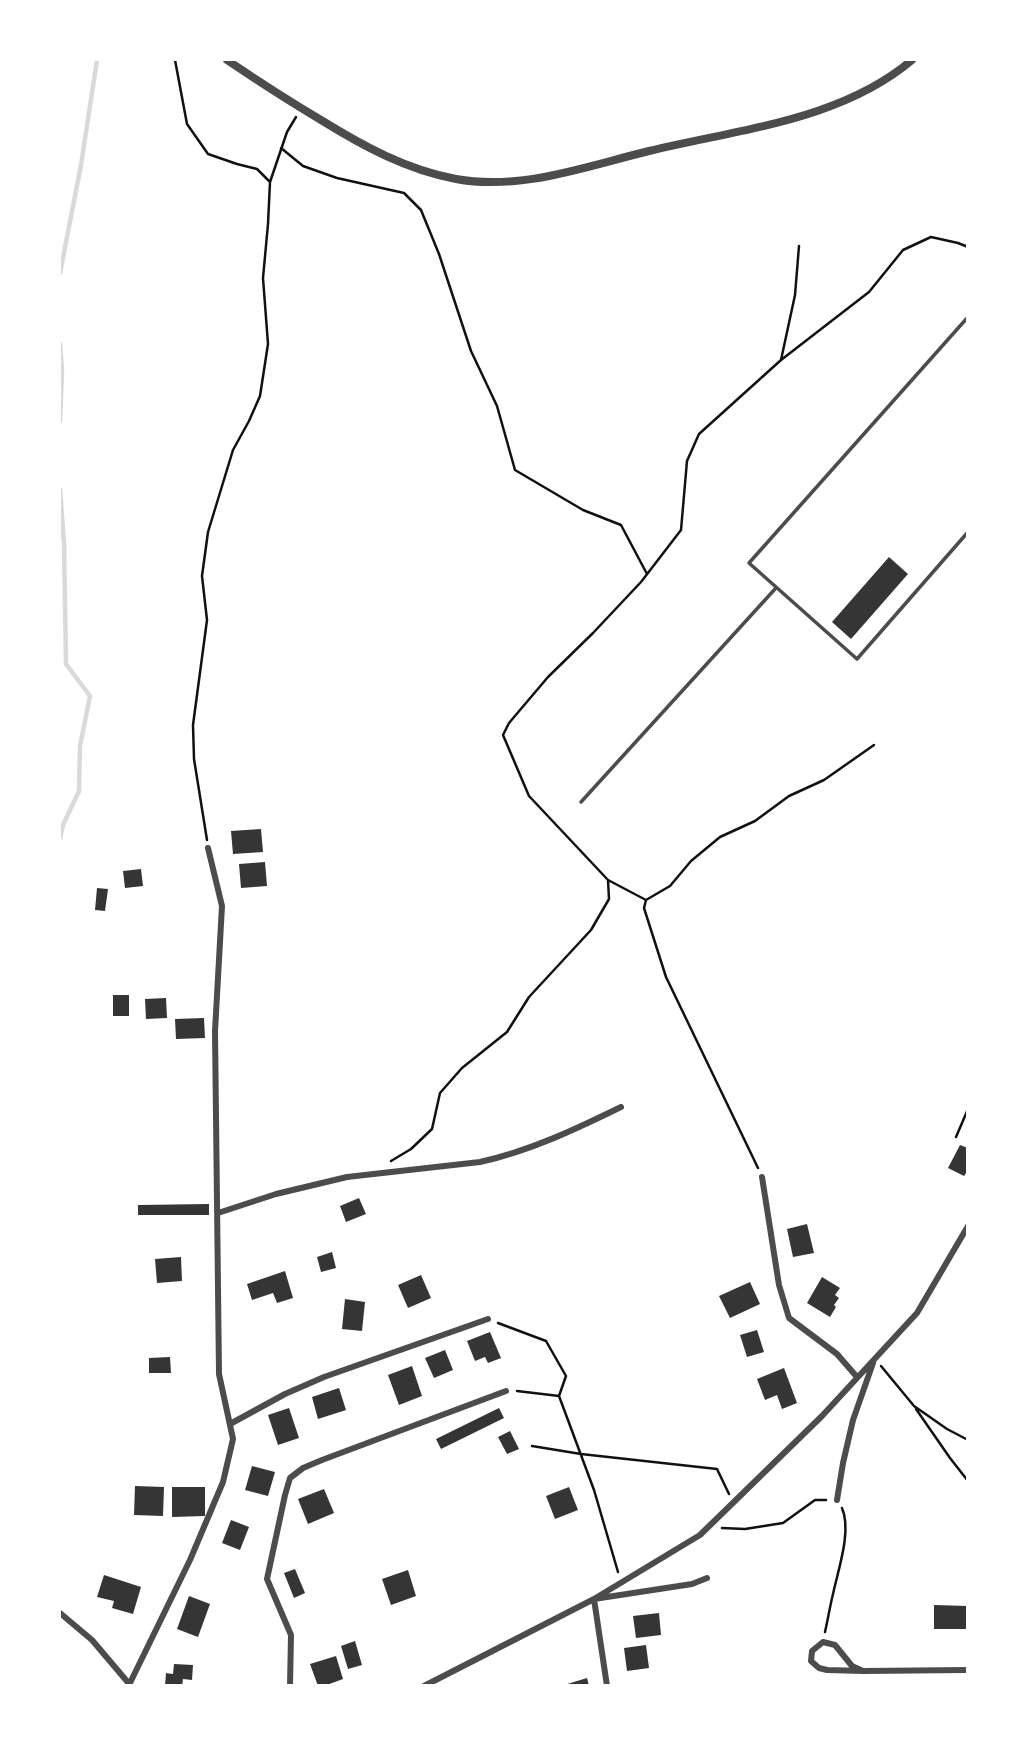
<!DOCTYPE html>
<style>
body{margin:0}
#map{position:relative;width:1027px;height:1745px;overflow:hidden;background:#fff;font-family:"Golos Text",sans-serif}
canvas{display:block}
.frame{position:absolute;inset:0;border:61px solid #fff;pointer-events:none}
</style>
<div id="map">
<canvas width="1027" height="1745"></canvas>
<div class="frame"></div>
</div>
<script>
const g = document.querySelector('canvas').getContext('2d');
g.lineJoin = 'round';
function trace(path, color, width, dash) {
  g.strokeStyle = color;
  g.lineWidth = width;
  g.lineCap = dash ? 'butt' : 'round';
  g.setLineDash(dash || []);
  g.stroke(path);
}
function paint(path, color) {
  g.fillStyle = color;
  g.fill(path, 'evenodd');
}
const stream = new Path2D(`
 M60,273L81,165L97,60
 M60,344L62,371L60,421
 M60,489L64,544L66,664L90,696L80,746L79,791L63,825L60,838`);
const building = new Path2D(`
 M889,557L908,574L851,639L832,622Z
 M261,829L263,852L233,854L231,831Z
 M265,862L267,886L241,888L239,864Z
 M141,869L143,886L125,888L123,871Z
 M97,888L108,889L105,911L95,910Z
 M113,995H129V1016H113Z
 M166,998L167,1018L146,1019L145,999Z
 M204,1018L205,1038L176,1039L175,1019Z
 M960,1145L968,1148V1170L964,1176L948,1168Z
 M359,1198L366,1214L346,1222L340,1206Z
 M209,1204V1215H138V1205Z
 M807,1224L814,1253L793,1257L787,1229Z
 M332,1252L336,1268L321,1272L317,1257Z
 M181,1257L182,1281L157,1283L155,1259Z
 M285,1271L293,1298L277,1303L273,1293L252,1300L247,1284Z
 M421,1275L431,1298L408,1308L398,1285Z
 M822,1277L840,1288L835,1295L839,1298L834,1305L836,1307L830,1317L807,1303Z
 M750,1282L760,1304L730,1318L719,1296Z
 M345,1299L365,1302L362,1331L342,1329Z
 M757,1330L764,1352L747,1357L740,1335Z
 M490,1332L501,1358L488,1363L485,1357L475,1361L467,1341Z
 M445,1350L453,1370L434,1378L425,1358Z
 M170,1357L171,1373H149V1358Z
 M412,1366L422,1396L399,1405L388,1375Z
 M784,1368L797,1403L782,1409L777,1395L765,1400L757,1379Z
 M339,1388L346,1410L318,1419L312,1397Z
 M289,1408L299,1438L278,1445L268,1415Z
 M499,1408L504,1418L441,1449L436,1439Z
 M510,1431L519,1449L507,1454L498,1437Z
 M252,1466L275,1472L268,1496L245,1490Z
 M135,1486L164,1487L163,1516L134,1515Z
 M172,1487H205V1516L172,1517Z
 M569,1487L578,1510L555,1519L546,1496Z
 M324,1489L334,1513L308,1524L298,1499Z
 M231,1520L249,1527L240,1550L222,1543Z
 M295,1569L305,1593L294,1598L284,1573Z
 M408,1570L416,1596L391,1605L382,1579Z
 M104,1575L141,1587L133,1614L112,1608L114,1601L97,1597Z
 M189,1596L210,1604L198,1637L177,1629Z
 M934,1605L968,1606V1629H934Z
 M659,1613L661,1635L636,1638L633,1616Z
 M355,1641L362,1665L348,1669L341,1646Z
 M646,1645L649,1668L627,1671L624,1648Z
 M336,1656L343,1679L324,1686H318L310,1664Z
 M174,1664L193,1665L192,1680L183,1679L182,1686H165L166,1673L173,1674Z
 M587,1678L589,1686H564V1685Z`);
const path = new Path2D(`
 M175,60L187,124L208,154L237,164L257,169L270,182L268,224L263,278L268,344L260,396L249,421L233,450L208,532L202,576L207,620L193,725L194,759L207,840
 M281,148L303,166L337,178L404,193L421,210L439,254L471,351L497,406L515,470L583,510L621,525L647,574
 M270,182L287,132L296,117
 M781,360L795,295L799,246
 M646,900L608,880L529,796L503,735L509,723L548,677L593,633L641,582L681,530L687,461L699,434L781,360L869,292L903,250L931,237L958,243L968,247
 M956,1137L968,1109
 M391,1161L411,1149L432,1129L440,1093L462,1068L507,1032L529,997L591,930L609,899L608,880
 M758,1168L666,977L644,908L646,900L670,886L691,861L720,837L755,821L789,796L824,780L874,745
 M498,1323L546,1341L566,1376L559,1396L594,1490L618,1572
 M881,1366L914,1406L947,1429L968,1440
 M517,1391L559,1396
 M916,1409L950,1458L968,1481
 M532,1446L581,1454L717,1469L729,1494
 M722,1528L745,1529L783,1523L815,1500H826
 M825,1632C828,1619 830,1606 833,1594C838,1570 852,1531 842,1508`);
const service = new Path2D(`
 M968,317L749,563L857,659L968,532
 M581,802L775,589`);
const minor = new Path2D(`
 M762,1177L779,1285L789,1318L837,1354L857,1377
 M218,1213L276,1194L347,1177L480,1162C530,1151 576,1129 621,1107
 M230,1424L285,1394L324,1377L488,1319
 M837,1500L843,1463L853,1420L873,1363
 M60,1613L92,1640L131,1686
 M863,1671L852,1666L835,1645L823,1642L812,1651L811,1661L819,1668L827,1670L863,1671L968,1670
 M130,1683L190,1560L223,1482L233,1439L219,1374L215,1031L222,906L208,848
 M290,1686L291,1635L267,1579L285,1495L290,1478L303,1468L322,1460L506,1391
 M424,1686L594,1599L700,1535L822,1416L917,1313L968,1226
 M607,1686L594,1599L692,1584L707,1578`);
const tertiary = new Path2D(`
 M227,60C258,81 289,101 321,120C363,146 407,170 456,179C521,191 587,166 649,151C738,129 840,121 912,60`);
trace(stream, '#d9d9d9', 4.5);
paint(building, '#353535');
trace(path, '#111', 2.5);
trace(service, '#4c4c4c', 3.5);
trace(minor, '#4c4c4c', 6);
trace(tertiary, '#4c4c4c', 8);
</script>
